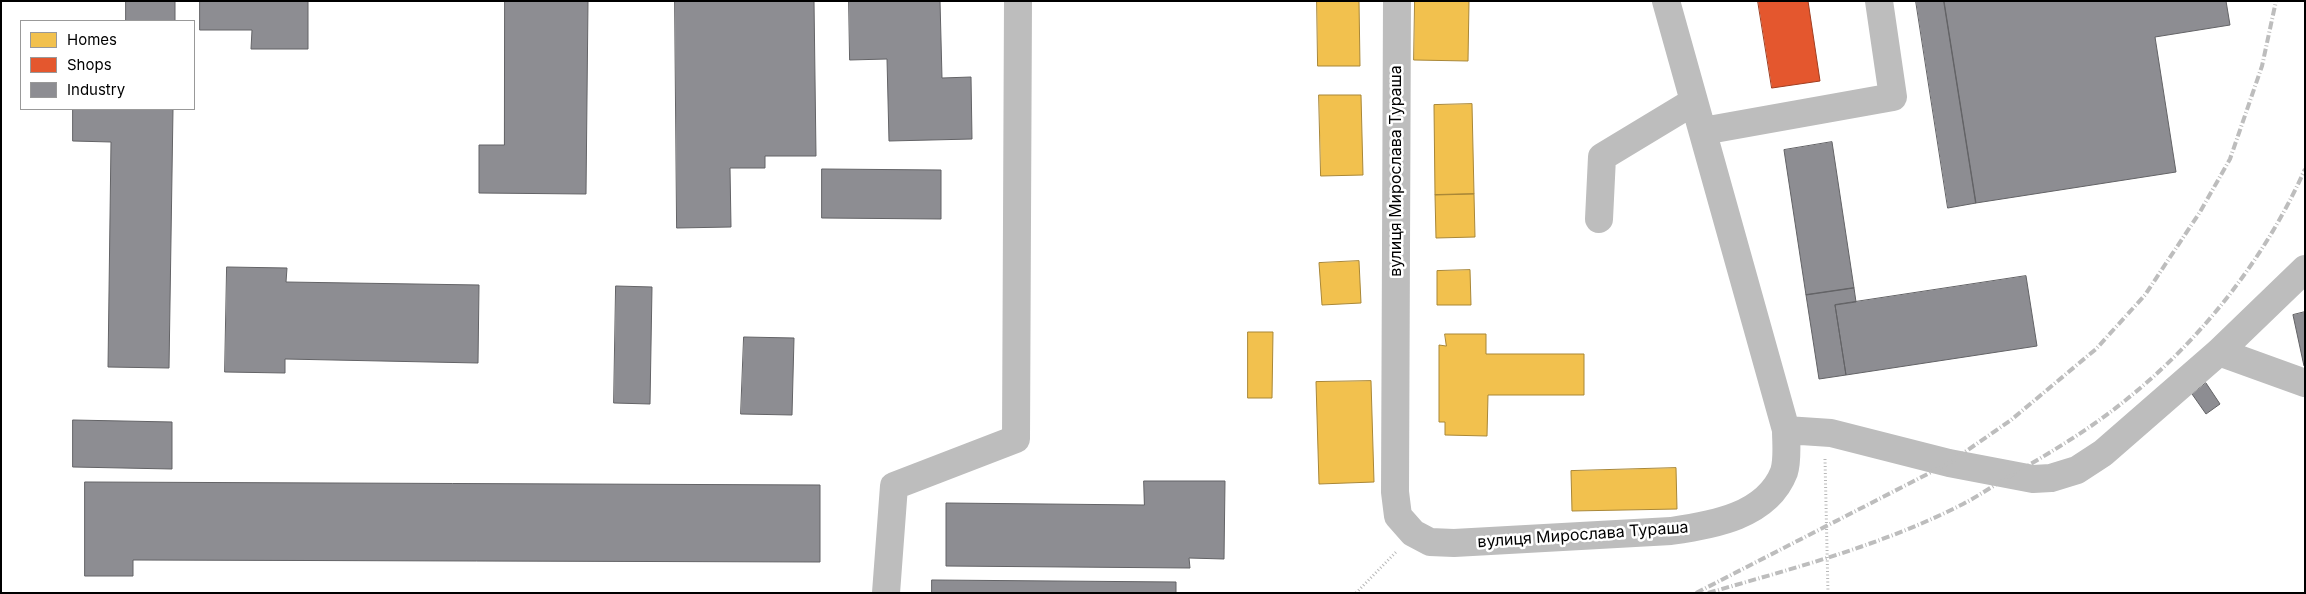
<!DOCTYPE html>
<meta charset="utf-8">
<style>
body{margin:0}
#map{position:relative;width:2306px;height:594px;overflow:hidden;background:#fff;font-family:Inter,sans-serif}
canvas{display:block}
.frame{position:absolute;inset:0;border:2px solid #000;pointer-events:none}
.legend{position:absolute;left:20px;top:20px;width:175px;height:90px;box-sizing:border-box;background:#fff;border:1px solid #999;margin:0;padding:6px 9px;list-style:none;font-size:15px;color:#000}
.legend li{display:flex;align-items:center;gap:10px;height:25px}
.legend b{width:25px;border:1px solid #999}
</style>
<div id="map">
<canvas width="2306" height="594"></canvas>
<div class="frame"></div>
<ul class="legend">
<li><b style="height:14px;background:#f2c14e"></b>Homes</li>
<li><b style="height:14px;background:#e4572e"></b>Shops</li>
<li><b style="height:14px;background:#8d8d92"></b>Industry</li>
</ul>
</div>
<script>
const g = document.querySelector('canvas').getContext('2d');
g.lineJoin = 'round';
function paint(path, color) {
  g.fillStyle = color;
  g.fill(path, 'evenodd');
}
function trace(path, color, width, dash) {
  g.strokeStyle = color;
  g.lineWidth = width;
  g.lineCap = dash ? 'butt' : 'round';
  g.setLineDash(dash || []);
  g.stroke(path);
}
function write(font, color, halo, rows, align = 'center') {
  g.font = font + ' Inter,sans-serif';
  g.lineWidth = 5;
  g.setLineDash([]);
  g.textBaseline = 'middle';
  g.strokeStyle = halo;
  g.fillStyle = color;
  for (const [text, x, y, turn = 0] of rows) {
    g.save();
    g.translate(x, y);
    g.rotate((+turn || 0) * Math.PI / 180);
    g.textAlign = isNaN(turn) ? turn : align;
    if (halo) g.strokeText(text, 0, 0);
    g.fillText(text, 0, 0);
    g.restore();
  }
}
const homes = new Path2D(`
 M1317,1H1359L1360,66H1318Z
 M1415,1H1469L1468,61L1414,60Z
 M1319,95H1361L1363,175L1321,176Z
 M1472,104L1474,194L1435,195L1434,105Z
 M1474,194L1475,237L1436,238L1435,195Z
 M1359,261L1361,303L1322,305L1319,263Z
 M1470,270L1471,305H1437V271Z
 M1248,332H1273L1272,398H1248Z
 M1445,334H1486V354H1584V395H1488L1487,436L1445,435V422H1439V345L1446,346Z
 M1371,381L1374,482L1319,484L1316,382Z
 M1676,468L1677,509L1572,511L1571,471Z`);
const shops = new Path2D(`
 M1758,1H1808L1820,81L1772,88Z`);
const industry = new Path2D(`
 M126,1H175V21H126Z
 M200,1H308V49H251L252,30H200Z
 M505,1H588L586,194L479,193V145H504Z
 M675,1H814L816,156H765V168H730L731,227L677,228Z
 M849,1H940L942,78L971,77L972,139L889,141L887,59L850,60Z
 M1916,1H1944L1976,203L1948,208Z
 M1944,1H2226L2230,25L2155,37L2176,172L1976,203Z
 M73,109H173L169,368L108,367L111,142L73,141Z
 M1832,142L1854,288L1806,295L1784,150Z
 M822,169L941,170V219L822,218Z
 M227,267L287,268L286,282L479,285L478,363L285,359V373L225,372Z
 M2026,276L2037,346L1846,375L1835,305Z
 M616,286L652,287L650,404L614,403Z
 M1854,288L1856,302L1835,305L1846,375L1819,379L1806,295Z
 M2305,312V366H2304L2293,315Z
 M744,337L794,338L792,415L741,414Z
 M2206,383L2220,404L2206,414L2192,394Z
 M73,420L172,422V469L73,467Z
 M1144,481H1225L1224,559L1189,558L1190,568L946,566V503L1144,505Z
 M85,482L820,485V562L133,560V576H85Z
 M932,580L1176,582V593H932Z`);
const path = new Path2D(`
 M1825,459L1828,593
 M1356,593L1396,552`);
const minor = new Path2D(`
 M1397,1L1395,492L1398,516L1413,533L1430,542L1454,543L1671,531C1713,525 1767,516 1784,472C1788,460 1786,442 1786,430L1666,1
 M1703,131L1893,97L1879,1
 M1599,219L1602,157L1693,102
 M2219,352L2305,383
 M1786,430L1831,433L1949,463L2033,479L2051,478L2077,470L2103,453L2219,352L2305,269
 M886,593L894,486L1016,439L1018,1`);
const rail = new Path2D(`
 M1696,593L1949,463L2011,420L2096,349L2145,295L2200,212L2230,159L2262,66L2276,1
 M1708,593C1794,568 1883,545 1963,504C1980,495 1996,484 2012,475C2051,452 2092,428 2127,399C2202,339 2266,257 2305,169`);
const streetNames = [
 ["вулиця Мирослава Тураша",1396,171,-90],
 ["вулиця Мирослава Тураша",1583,535,-4]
];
paint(homes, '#f2c14e');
trace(homes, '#a98737', 1);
paint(shops, '#e4572e');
trace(shops, '#a03d20', 1);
paint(industry, '#8d8d92');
trace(industry, '#636366', 1);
trace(path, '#b8b8b8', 3, [1, 2.5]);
trace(minor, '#bdbdbd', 28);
trace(rail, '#bdbdbd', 4, [8, 2.5, 1, 2.5]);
write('16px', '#000', '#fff', streetNames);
</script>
